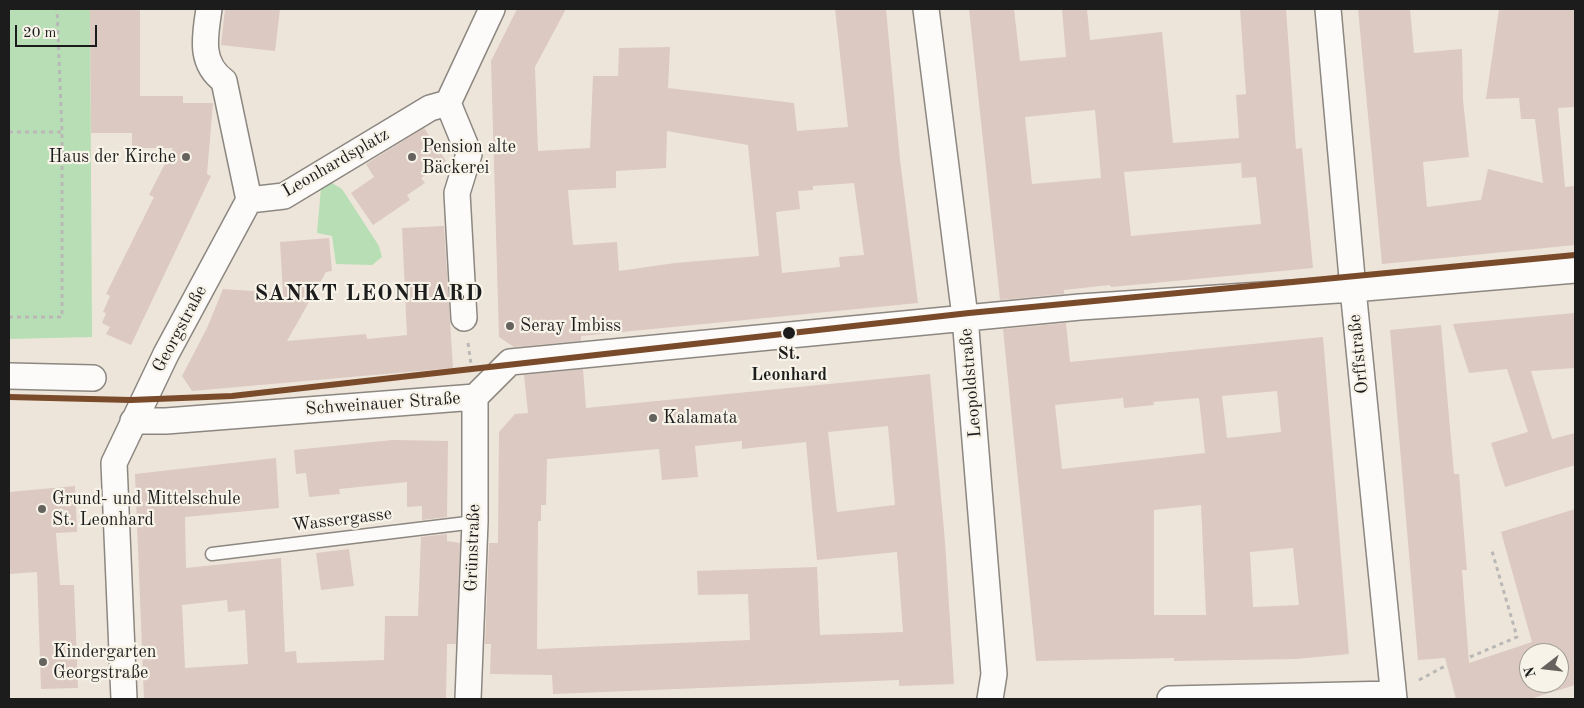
<!DOCTYPE html>
<meta charset="utf-8">
<style>
body{margin:0}
#map{position:relative;width:1584px;height:708px;overflow:hidden;background:#eee5da;font-family:"Old Standard TT",serif}
canvas{display:block}
.frame{position:absolute;inset:0;border:10px solid #1c1c1c;pointer-events:none}
.north{position:absolute;left:1519px;top:643px;width:50px;height:50px;box-sizing:border-box;background:#f7f3e8;border:1px solid #9f9d96;border-radius:50%;rotate:254deg;font-size:14px;font-weight:700;line-height:20px;text-align:center;color:#1c1c1c}
.north::after{content:'';display:block;margin:auto;width:18px;height:22px;background:#66625e;clip-path:polygon(50% 0,100% 100%,50% 72%,0 100%)}
.scale{position:absolute;left:15px;top:25px;width:82px;height:22px;box-sizing:border-box;border:2px solid #1c1c1c;border-top:0;padding-left:6px;font-size:15px;line-height:18px;white-space:nowrap;color:#1c1c1c;-webkit-text-stroke:4px #f7f3e8;paint-order:stroke}
</style>
<div id="map">
<canvas width="1584" height="708"></canvas>
<div class="frame"></div>
<div class="north">N</div>
<div class="scale">20 m</div>
</div>
<script>
const g = document.querySelector('canvas').getContext('2d');
g.lineJoin = 'round';
function paint(path, color) {
  g.fillStyle = color;
  g.fill(path, 'evenodd');
}
function trace(path, color, width, dash) {
  g.strokeStyle = color;
  g.lineWidth = width;
  g.lineCap = dash ? 'butt' : 'round';
  g.setLineDash(dash || []);
  g.stroke(path);
}
function write(font, color, halo, rows, align = 'center') {
  g.font = font + ' "Old Standard TT",serif';
  g.lineWidth = 4.5;
  g.setLineDash([]);
  g.textBaseline = 'middle';
  g.strokeStyle = halo;
  g.fillStyle = color;
  for (const [text, x, y, turn = 0] of rows) {
    g.save();
    g.translate(x, y);
    g.rotate((+turn || 0) * Math.PI / 180);
    g.textAlign = isNaN(turn) ? turn : align;
    if (halo) g.strokeText(text, 0, 0);
    g.fillText(text, 0, 0);
    g.restore();
  }
}
const green = new Path2D(`
 M9,9H90L92,337L9,339Z
 M322,177L342,189L379,246L382,257L372,265L336,264L332,236L317,233Z`);
const building = new Path2D(`
 M90,9H140V96H183V103H213L207,174L211,176L131,345L106,334L110,327L102,323L106,313L103,312L110,296L106,294L154,197L149,195L173,148H132V133H91Z
 M225,9H280L275,51L221,45Z
 M517,9H566L535,67L538,151L590,148L593,76H618L619,48L670,47L668,88L794,103L797,131L848,127L835,9H886L900,160L918,303L581,336V341L514,347L499,337L491,61ZM667,131L748,145L759,256L675,263L619,271L617,242L573,245L568,190L616,188V171L666,168ZM854,183L864,255L839,257L840,267L782,273L776,212L800,209L798,191L813,190V186Z
 M969,9H1014L1020,61L1066,57L1062,9H1087L1090,40L1162,32L1173,143L1239,138L1236,95L1246,94L1240,9H1286L1296,149L1302,148L1313,268L1111,287L1110,285L1064,290V294L1000,300ZM1095,110L1101,178L1032,184L1025,117ZM1241,163L1242,178L1256,177L1261,224L1131,236L1124,172Z
 M1358,9H1410L1414,53L1462,49L1463,100L1469,157L1423,162L1427,207L1481,200L1488,169L1543,183L1535,119H1521L1519,98L1486,99L1499,9H1575V107L1558,108L1565,187L1575,186V245L1382,264Z
 M424,128L446,161L421,178L425,183L407,195L410,200L373,225L351,193L374,177L366,164Z
 M444,226L453,368L192,391L182,376L207,328L223,289L283,293L280,242L329,238L332,271L326,272L287,341L366,334L367,339L407,335L402,228Z
 M1575,313V368L1531,371L1552,439L1575,433V465L1505,487L1491,443L1528,432L1507,369L1469,373L1453,324Z
 M1066,323L1070,362L1323,337L1349,654L1296,659L1174,661V658L1036,661L1003,329ZM1277,391L1281,432L1227,438L1222,396ZM1123,398L1124,408L1154,405L1153,402L1199,398L1205,453L1062,469L1055,405ZM1201,505L1206,615H1154V510ZM1293,548L1299,605L1253,607L1250,552Z
 M1441,325L1454,474H1459L1467,570H1462L1469,663L1532,642L1501,532L1575,509V685L1530,699H1456L1445,658L1418,660L1390,330ZM1529,653H1559V683H1529Z
 M583,369L586,408L930,374L945,542L954,684L899,686V680L553,694L552,675L490,674L491,644H485L489,543H498L499,432L515,414L528,413L524,375ZM888,426L895,505L837,512L828,432ZM742,441V449L806,442L817,560L897,552L903,632L820,635L817,567L697,571L698,595L748,594L750,640L537,649L538,521H541V505H546L547,459L659,449L662,480L698,477L695,446Z
 M393,440L448,441L447,517L422,520V506L407,507V482L339,489L340,494L309,497L306,473L296,474L294,450Z
 M276,458L279,508L185,517L186,568L281,558L285,652L296,651L297,663L384,660L385,616H418L421,537L447,534V541L460,543L456,644H447L446,699H144L135,474ZM227,600L228,612L245,610L248,664L185,668L182,605Z
 M75,486L77,532L56,533L60,585H74L78,688L41,689L37,572L9,574V492Z
 M349,549L354,586L321,590L316,553Z`);
const path = new Path2D(`
 M9,132H62
 M9,317H62V132L57,9
 M468,343L471,364
 M1470,657L1517,637L1492,551
 M1419,680L1447,665`);
const lane = new Path2D(`
 M212,554L475,522`);
const street = new Path2D(`
 M209,9C205,36 199,63 224,81L249,200
 M926,9L965,317L994,674L990,699
 M1328,9L1353,289L1394,699
 M249,200L284,196L430,108L448,103
 M464,318L457,193L469,154L448,103L492,9
 M9,376L93,378
 M133,421H166L475,397L510,362L1080,307L1353,289L1575,270
 M124,699L114,463L166,354L249,200
 M468,699L475,522V397
 M1170,699L1393,694`);
const metro1 = new Path2D(`
 M9,397L131,400L232,396L969,313L1575,255`);
const markers = [
 [186,157,5,"#66625e"],
 [412,157,5,"#66625e"],
 [510,326,5,"#66625e"],
 [789,333,7,"#1c1c1c"],
 [653,418,5,"#66625e"],
 [42,509,5,"#66625e"],
 [43,662,5,"#66625e"]
];
const poiNames = [
 ["Pension alte",422,147],
 ["Bäckerei",422,168],
 ["Haus der Kirche",176,157,"right"],
 ["Seray Imbiss",520,326],
 ["Kalamata",663,418],
 ["Grund- und Mittelschule",52,499],
 ["St. Leonhard",52,520],
 ["Kindergarten",53,652],
 ["Georgstraße",53,673]
];
const streetNames = [
 ["Leonhardsplatz",336,163,-30],
 ["Georgstraße",180,329,-62],
 ["Orffstraße",1359,354,-96],
 ["Leopoldstraße",971,383,-95],
 ["Schweinauer Straße",383,404,-4],
 ["Wassergasse",342,520,-7],
 ["Grünstraße",473,548,-88]
];
const stopNames = [
 ["St.",789,354],
 ["Leonhard",789,375]
];
const districtNames = [
 ["SANKT LEONHARD",369,294]
];
paint(green, '#b7deb5');
paint(building, '#dcc9c1');
trace(lane, '#8c8781', 15);
trace(street, '#8c8781', 28);
trace(path, '#b9b8b6', 3, [4, 4]);
trace(lane, '#fcfbf9', 12);
trace(street, '#fcfbf9', 25);
trace(metro1, '#7a4b2a', 6);
for (const [x, y, r, color] of markers) {
  const dot = new Path2D();
  dot.arc(x, y, r, 0, 2 * Math.PI);
  g.fillStyle = color;
  g.fill(dot);
  trace(dot, '#f7f3e8', 2);
}
write('18px', '#1c1c1c', '#f7f3e8', poiNames, 'left');
write('18px', '#1c1c1c', '#f7f3e8', streetNames);
write('bold 18px', '#1c1c1c', '#f7f3e8', stopNames);
g.letterSpacing = '1px';
write('bold 22px', '#1c1c1c', '#f7f3e8', districtNames);
g.letterSpacing = '0px';
</script>
